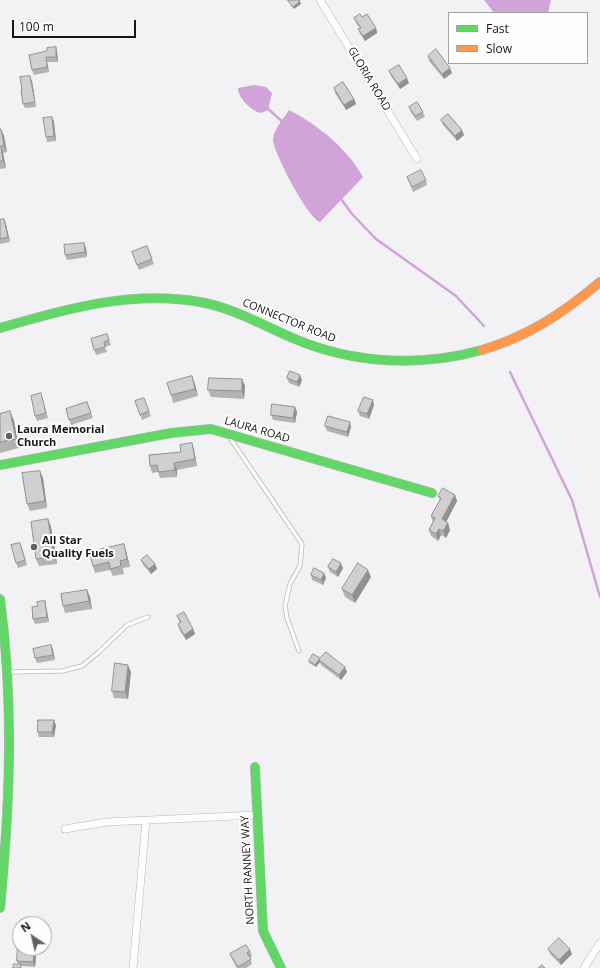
<!DOCTYPE html>
<style>
body{margin:0}
#map{position:relative;width:600px;height:968px;overflow:hidden;background:#f2f1f3;font-family:"Open Sans",sans-serif}
canvas{display:block}
.legend{position:absolute;left:448px;top:12px;width:140px;height:52px;box-sizing:border-box;background:#fffeff;border:1px solid #a2a1a2;margin:0;padding:5px 7px;list-style:none;font-size:12px;color:#161516}
.legend li{display:flex;align-items:center;gap:8px;height:20px}
.legend b{width:20px;border:1px solid #a2a1a2}
.north{position:absolute;left:12px;top:916px;width:40px;height:40px;box-sizing:border-box;background:#fffeff;border:1px solid #a2a1a2;border-radius:50%;rotate:325deg;font-size:11px;font-weight:700;line-height:16px;text-align:center;color:#161516}
.north::after{content:'';display:block;margin:auto;width:14px;height:18px;background:#636263;clip-path:polygon(50% 0,100% 100%,50% 72%,0 100%)}
.scale{position:absolute;left:12px;top:20px;width:124px;height:18px;box-sizing:border-box;border:2px solid #161516;border-top:0;padding-left:5px;font-size:12px;line-height:14px;white-space:nowrap;color:#161516;-webkit-text-stroke:3px #fffeff;paint-order:stroke}
</style>
<div id="map">
<canvas width="600" height="968"></canvas>
<ul class="legend">
<li><b style="height:5px;background:#63d668"></b>Fast</li>
<li><b style="height:5px;background:#ff974d"></b>Slow</li>
</ul>
<div class="north">N</div>
<div class="scale">100 m</div>
</div>
<script>
const g = document.querySelector('canvas').getContext('2d');
g.lineJoin = 'round';
function paint(path, color) {
  g.fillStyle = color;
  g.fill(path, 'evenodd');
}
function trace(path, color, width, dash) {
  g.strokeStyle = color;
  g.lineWidth = width;
  g.lineCap = dash ? 'butt' : 'round';
  g.setLineDash(dash || []);
  g.stroke(path);
}
function write(font, color, halo, rows, align = 'center') {
  g.font = font + ' "Open Sans",sans-serif';
  g.lineWidth = 4;
  g.setLineDash([]);
  g.textBaseline = 'middle';
  g.strokeStyle = halo;
  g.fillStyle = color;
  for (const [text, x, y, turn = 0] of rows) {
    g.save();
    g.translate(x, y);
    g.rotate((+turn || 0) * Math.PI / 180);
    g.textAlign = isNaN(turn) ? turn : align;
    if (halo) g.strokeText(text, 0, 0);
    g.fillText(text, 0, 0);
    g.restore();
  }
}
const water = new Path2D(`
 M484,0H551L548,13H494Z
 M254,85L266,87L272,93L268,110L261,113C251,111 238,98 238,88Z
 M289,110C318,125 347,148 363,177L320,222C307,217 274,153 273,140C273,130 284,118 289,110Z`);
const stream = new Path2D(`
 M267,108L284,123
 M339,196L352,214L376,239L456,296L484,326
 M510,372L572,500L600,597`);
const lane = new Path2D(`
 M230,438L302,544L300,566L290,584L285,606L287,618L299,651
 M10,672L62,671L82,666L99,652L127,625L148,617`);
const street = new Path2D(`
 M320,0L417,159
 M65,829L107,822L257,815
 M133,968L146,821
 M584,968L600,943`);
const fast = new Path2D(`
 M0,328C65,309 131,290 200,302C234,308 264,326 295,339C354,364 421,367 482,350
 M0,465L171,433L211,429L432,493
 M0,599C14,703 10,804 0,908
 M255,767L263,931L281,968`);
const slow = new Path2D(`
 M482,350C529,336 563,313 600,282`);
const wall = new Path2D(`
 M362,17L376,28L377,33L365,41L360,34L358,29L360,28L356,23L354,18Z
 M56,47L57,52L58,62H47L49,72L34,75L32,70L47,51Z
 M428,56L452,73L444,79L429,61Z
 M389,71L409,83L400,89L391,76Z
 M32,81L36,107L25,108L23,104L22,90Z
 M334,88L354,99L356,104L346,110L335,93Z
 M409,107L423,112L425,117L417,121L411,112Z
 M52,117L54,122L56,141L47,142L46,137Z
 M441,120L464,135L457,141L443,125Z
 M0,129L4,136L7,152L3,153L6,168L0,169Z
 M407,177L426,180L427,185L413,192Z
 M4,219L10,242L0,244V220Z
 M147,246L154,264L139,270L132,252Z
 M86,248L87,257L67,260L65,255Z
 M107,334L111,345L105,347L107,352L96,355L91,339Z
 M287,378L302,380L299,387L289,383Z
 M242,379L245,386L244,399L211,397L208,390Z
 M195,384L198,396L173,403L171,395Z
 M41,393L48,418L37,421L35,416Z
 M135,401L149,411L151,416L142,420Z
 M87,402L93,418L71,425L66,409Z
 M374,405L369,419L360,416L358,411Z
 M295,407L297,412L295,423L273,420L271,415Z
 M10,411L14,421L19,448L0,453V414Z
 M325,426L351,427L348,437L327,431Z
 M192,443L194,450L197,466L177,470V477L160,478L158,472L152,473L150,466L181,452Z
 M40,471L43,478L47,508L30,511L27,504Z
 M455,495L457,501L446,522L448,523L450,530L446,538L441,535L438,541L431,536L429,530L433,522L431,516L440,500L438,496Z
 M48,519L51,527L57,564L39,566L36,559Z
 M22,548L27,565L18,568L16,563Z
 M126,551L130,567L123,568L124,574L113,576L110,570L95,573L93,566Z
 M141,560L155,564L157,569L151,574L143,565Z
 M328,567L343,568L338,577L330,572Z
 M324,573L326,578L323,585L312,580L311,575Z
 M371,577L355,603L345,597L342,589Z
 M87,590L90,597L92,609L65,613L63,606Z
 M45,601L46,606L49,622L35,624L33,619L38,606Z
 M177,616L193,629L195,634L186,640L179,629L178,624L180,623Z
 M51,645L53,650L55,660L37,663L35,658Z
 M320,659L347,672L341,680L321,665L320,662L316,667L309,663V661Z
 M131,672L128,699L114,698L112,691Z
 M56,725L54,737H39L38,732Z
 M20,948H28L29,951L36,957L35,967L22,966L18,964L17,961Z
 M548,949L572,954L561,965L550,954Z
 M250,951L252,956L250,958L252,964L246,968H237L232,959L230,954Z`);
const shadedWall = new Path2D(`
 M300,1L301,4L294,9L293,7Z
 M376,28L377,33L365,41L363,36Z
 M56,47L57,52L58,62L56,57Z
 M46,57L49,72L47,67Z
 M450,68L452,73L444,79L442,74Z
 M30,76L32,81L36,107L35,102Z
 M407,78L409,83L400,89L398,84Z
 M354,99L356,104L346,110L344,105Z
 M52,117L54,122L56,141L54,136Z
 M1,129L4,136L7,152L4,145Z
 M462,130L464,135L457,141L455,136Z
 M1,146L3,153L6,168L3,161Z
 M4,219L6,224L10,242L8,237Z
 M84,243L86,248L87,257L85,252Z
 M300,375L302,380L299,387L297,382Z
 M192,376L195,384L198,396L195,389Z
 M242,379L245,386L244,399L242,391Z
 M373,400L374,405L369,419L367,414Z
 M295,407L297,412L295,423L293,418Z
 M10,411L14,421L19,448L16,439Z
 M350,422L351,427L348,437L347,432Z
 M192,443L194,450L197,466L195,459Z
 M174,463L177,470V477L175,470Z
 M40,471L43,478L47,508L45,501Z
 M455,495L457,501L444,526L442,519Z
 M48,519L51,527L57,564L54,556Z
 M448,523L450,530L446,538L443,531Z
 M439,529L441,535L438,541L436,534Z
 M124,544L126,551L130,567L127,559Z
 M341,563L343,568L338,577L336,572Z
 M155,564L157,569L151,574L149,569Z
 M368,570L371,577L355,603L352,595Z
 M324,573L326,578L323,585L321,580Z
 M87,590L90,597L92,609L89,601Z
 M45,601L46,606L49,622L47,617Z
 M193,629L195,634L186,640L184,635Z
 M51,645L53,650L55,660L53,655Z
 M320,658V660H319L320,662L316,667L315,665Z
 M128,665L131,672L128,699L125,692Z
 M345,667L347,672L341,680L339,675Z
 M54,720L56,725L54,737L52,732Z
 M570,949L572,954L561,965L559,960Z
 M34,952L36,957L35,967L33,962Z`);
const building = new Path2D(`
 M288,0H299L300,1L293,7Z
 M360,14L362,17L367,14L376,28L363,36L358,29L361,28L354,18Z
 M56,47V57H46L47,67L32,70L29,55L47,51V48Z
 M436,49L450,68L442,74L428,56Z
 M399,65L407,78L398,84L389,71Z
 M30,76L35,102L23,104L21,90H22L20,77Z
 M343,82L354,99L344,105L334,88Z
 M417,102L423,112L415,116L409,107Z
 M448,114L462,130L455,136L441,120Z
 M52,117L54,136L46,137L43,118Z
 M0,129H1L4,145L1,146L3,161H0Z
 M421,170L426,180L412,187L407,177Z
 M4,219L8,237L0,239V220Z
 M84,243L85,252L65,255L64,245Z
 M147,246L152,259L137,265L132,252Z
 M107,334L109,340L104,342L105,347L94,350L91,339Z
 M290,371L300,375L297,382L287,378Z
 M192,376L195,389L171,395L167,383Z
 M209,378L242,379V391L208,390Z
 M41,393L46,413L35,416L31,396Z
 M364,397L373,400L367,414L358,411Z
 M144,398L149,411L140,415L135,401Z
 M87,402L91,413L69,420L66,409Z
 M272,404L295,407L293,418L271,415Z
 M10,411L16,439L0,442V414Z
 M328,416L350,422L347,432L325,426Z
 M192,443L195,459L174,463L175,470L158,472L157,465L150,466L149,455L181,452L180,445Z
 M40,471L45,501L27,504L22,473Z
 M443,488L455,495L442,519L448,523L443,531L439,529L436,534L429,530L435,518L431,516L441,498L438,496Z
 M48,519L54,556L36,559L31,522Z
 M20,543L25,560L16,563L11,545Z
 M124,544L127,559L120,561L121,566L110,569L109,562L93,566L89,552Z
 M147,555L155,564L149,569L141,560Z
 M333,559L341,563L336,572L328,567Z
 M358,563L368,570L352,595L342,589Z
 M314,568L324,573L321,580L311,575Z
 M87,590L89,601L63,606L61,594Z
 M45,601L47,617L33,619L32,607L38,606L37,602Z
 M184,612L193,629L184,635L178,624L181,622L177,616Z
 M51,645L53,655L35,658L33,649Z
 M326,652L345,667L339,675L319,660Z
 M313,654L320,658L315,665L309,661Z
 M115,663L128,665L125,692L112,691Z
 M38,720H54L52,732H38Z
 M559,938L570,949L559,960L548,949Z
 M18,945H20V948H27V951L34,952L33,962L17,961Z
 M246,945L250,951L247,953L251,959L238,967L230,954Z
 M14,964H21V968H13Z
 M542,965L545,968H539Z`);
const markers = [
 [9,436,4,"#636263"],
 [34,547,4,"#636263"]
];
const streetNames = [
 ["GLORIA ROAD",369,79,59],
 ["CONNECTOR ROAD",289,321,22],
 ["LAURA ROAD",257,430,16],
 ["NORTH RANNEY WAY",248,870,-93]
];
const poiNames = [
 ["Laura Memorial",17,430],
 ["Church",17,443],
 ["All Star",42,541],
 ["Quality Fuels",42,554]
];
paint(water, '#d0a4d8');
trace(stream, '#d0a4d8', 2.5);
trace(lane, '#b8b7b9', 5);
trace(street, '#b8b7b9', 8);
trace(fast, '#b8b7b9', 10);
trace(slow, '#b8b7b9', 10);
trace(lane, '#fdfdfd', 3.5);
trace(street, '#fdfdfd', 7);
trace(fast, '#63d668', 9);
trace(slow, '#ff974d', 9);
paint(wall, '#b3b2b4');
paint(shadedWall, '#929192');
paint(building, '#d0cfd1');
trace(building, '#929192', 1);
for (const [x, y, r, color] of markers) {
  const dot = new Path2D();
  dot.arc(x, y, r, 0, 2 * Math.PI);
  g.fillStyle = color;
  g.fill(dot);
  trace(dot, '#fffeff', 1.5);
}
write('11px', '#161516', '#fffeff', streetNames);
write('bold 11px', '#161516', '#fffeff', poiNames, 'left');
</script>
